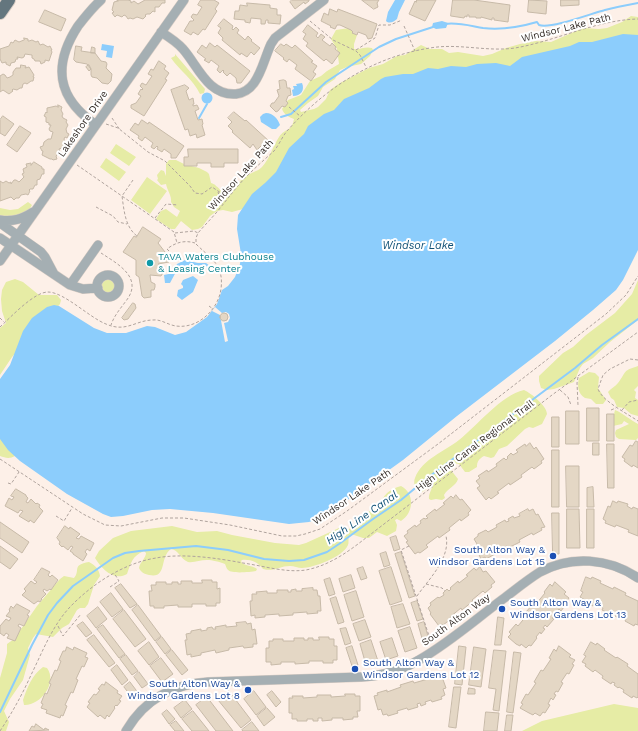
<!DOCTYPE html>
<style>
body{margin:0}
canvas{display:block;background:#fdf0e8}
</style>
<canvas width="638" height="731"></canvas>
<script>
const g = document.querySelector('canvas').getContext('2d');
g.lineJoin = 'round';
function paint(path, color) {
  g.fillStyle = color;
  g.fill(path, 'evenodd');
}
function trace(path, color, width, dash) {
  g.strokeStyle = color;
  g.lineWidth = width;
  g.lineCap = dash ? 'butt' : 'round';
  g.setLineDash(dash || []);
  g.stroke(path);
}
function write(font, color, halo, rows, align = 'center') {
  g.font = font + ' "Work Sans",sans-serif';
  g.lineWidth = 4;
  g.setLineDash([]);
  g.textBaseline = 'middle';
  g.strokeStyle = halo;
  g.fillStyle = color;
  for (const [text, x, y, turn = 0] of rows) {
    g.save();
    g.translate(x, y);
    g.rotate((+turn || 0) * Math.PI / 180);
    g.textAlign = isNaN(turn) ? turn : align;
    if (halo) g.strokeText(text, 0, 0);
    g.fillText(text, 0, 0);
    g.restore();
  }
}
const green = new Path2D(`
 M631,16L638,17V38L513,66L283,167L243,209L232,212L223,210L217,211L210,216L202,227L198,229L192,230L181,221L175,229H171L156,219L161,211L166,209L177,217L180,211L174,207L171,202C172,196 167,190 166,184L161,185L157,180L158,179L157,175L161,170L164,171L166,176V164L169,160H176L184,164L199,168L207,172L209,174L211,183C213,184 215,184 216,186C221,189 221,194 228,193C236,191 238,182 243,178C249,173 257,172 262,167C270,158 273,146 279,137C286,127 291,133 294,119C289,117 284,115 282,109L288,100L301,95L310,81L321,76L327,71L339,64L337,49L331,39L336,30L349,28L357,35L354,44V49C360,50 365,46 372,48L373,50L370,56L361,64L347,67L340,70L335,79L323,87L318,96L308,103L300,110L301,112L314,109L318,107L326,99L330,90L340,83L369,68L383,64L397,56L405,55L421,45L430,49H442L449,53L458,52L483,56L492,54L506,48L520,44L536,41L551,42L583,28L599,29L607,28L622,22Z
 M175,54L205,89L204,93L200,94C193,79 180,71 171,58L175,56Z
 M116,144L136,157L129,166L110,153Z
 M106,158L126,172L119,181L100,167Z
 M147,177L167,191L150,214L131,200Z
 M28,202L32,205L27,214L0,219V208L10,210L18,209Z
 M100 286a8 8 0 1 1 16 0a8 8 0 1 1-16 0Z
 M15,279L23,282L39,295H57L61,300L60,304L12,357L0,375V328L6,323L2,311L1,299L2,290L6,282Z
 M638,280V320L610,342L593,358L583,364L580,368L574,382L554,389L547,390L541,388L539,381V376L563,353L573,347L586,335L615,313L632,294Z
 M638,366V386L634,390L636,392L635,398L638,400V416L631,414L624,408L617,407L614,400L611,398L608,392C611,388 615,387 618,383C627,371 622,371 638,366Z
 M589,372L595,373L599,377L598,388L606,400L603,404H596L591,399L585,398C578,394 577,386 579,378Z
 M524,390C531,393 547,406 547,414L542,424L533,428L529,427L525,429L507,446L499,449L494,457L491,458L484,456C479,459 477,461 477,467L469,472H465L459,464L453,463L450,466V469L458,479C456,486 448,488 444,495L445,498L442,500L436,499L431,500L429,499C428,495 432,489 433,484L431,482H429C427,487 425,493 419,492C415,488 413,483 415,478C422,459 444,452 459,440C477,426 501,395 524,390Z
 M615,410C623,413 630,420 638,424V438L636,440L619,439L616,437L615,433L616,430L629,424L624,421L622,424L613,426L612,422Z
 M0,421L15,456C10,459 5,458 0,456Z
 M401,486C415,493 414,513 401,521L397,519L395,520L397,525L396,531L387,536L377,532L369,538H363L351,534L349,536C348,539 349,543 348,545C343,557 313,568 302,568C298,568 294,566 290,566C279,566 275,572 263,569C258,562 250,559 242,560L241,561L242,563C246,566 254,566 257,569L256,571C250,572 232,574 228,570C226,568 226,566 225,564C220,562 212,560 207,560C200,560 194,563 188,562C180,559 179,550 171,549C159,557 168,579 149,575C144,574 141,572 139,568C140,562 146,558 146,553L144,551C132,556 131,563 127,574C114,582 101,568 95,558L99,551L113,538L131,531L172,526L197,532L217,531L232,535L275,543L299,545L306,543L339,528L349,529L362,520L368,512L380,506C382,495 390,489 401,486Z
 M89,562C95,565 99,569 100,576L94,585L88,604L85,608H80L77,610L69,624L62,628L53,637L36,634L33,638L28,648L30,655L23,680L10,699L4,711L9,722L6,731H0V678L7,653V644L14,639L37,606L60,579L64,576L74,578C81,570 71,565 89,562Z
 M43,667L47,668C58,683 40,706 24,705L23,700C27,688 32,675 43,667Z
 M614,704L638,708V731H522L542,721Z`);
const water = new Path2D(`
 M395,0H405L399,12L397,19C394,22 389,24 386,21L388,12Z
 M442,21L448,23L446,28L436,29L432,27L433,23Z
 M623,34L638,35V250L623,280L616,290L593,310L555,341L457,416L403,460L335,509L318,519L309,522L289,524L213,513L170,509L152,510L123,516L111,517L103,514L67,494L20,461L8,450L0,439V379L10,365L23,331L32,318L47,307L54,305L59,306L94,328L107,333H126L147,326L155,327L175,335L186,332L207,317L217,304L222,290L228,286L235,277L240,264L241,254L237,229L238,215L252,194L265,183L276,172L289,148L304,134L308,126L324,114L334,110L344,99L369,88L381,79L385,77L403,74H413L428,68L438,69L451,66L466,67L477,64L496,63L510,66L522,57L570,46L579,42H592Z
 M102,44L114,46L112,58L106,57L107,51L101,50Z
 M302,83C305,90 301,96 293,96L292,90L294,89L293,86H297L296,84Z
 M201.5 98a5.5 5.5 0 1 1 11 0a5.5 5.5 0 1 1-11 0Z
 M266,113C273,113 278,119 280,125L276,129H272L261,122L260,117L263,114Z
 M185,260L198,263H206L210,266L209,268L206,266L202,268L201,271L196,268L183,266L177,270L170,283H165L164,275L173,273L177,264Z
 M193,276L198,280L193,292L182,300L177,296L178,290L183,288V286L181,284L183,280Z`);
const pier = new Path2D(`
 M215,307L222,313L226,312L229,314L230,318L228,322L224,323L228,341L225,342L220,315L212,311Z`);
const stream = new Path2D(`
 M445,24C457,22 471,26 483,28C501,30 520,27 537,22L539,25C551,29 590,14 605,10C616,7 627,5 638,3
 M281,117L291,114L326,82L379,47L396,39L433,27
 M199,118L207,104
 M0,712L32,645L48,615L57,603L73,586L113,558L125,553L139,551L196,546L228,550L264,559L289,561L304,560L327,552L339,544L373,519L401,500L426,479L575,368L602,345L638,319`);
const building = new Path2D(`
 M117,0H128L131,1V3L134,1L138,4L145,0H165V3H162L159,7H155V12L153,11L150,14H147L145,15L146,16L143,19L137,17L133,19L130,18L128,19L126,16L124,15L122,17L117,15L115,17L112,13L114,12L112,10L114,2L118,1Z
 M201,0H214L219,3L215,9L217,11L205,30L203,29L198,35L193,32L191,35L184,31L190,21H193L194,20L191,17L193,14L197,15L202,7L198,5Z
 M292,0H309V1L305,4L304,2L295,9L290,2Z
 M362,0H379L377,3L378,7L374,9Z
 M417,0H436L425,21L409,14L415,1L416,2Z
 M453,0H474L510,5L508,22L494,20V18H492V20L481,17V18H476V17H469V15H467V17L465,16L464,18L451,16Z
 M529,0L547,1L546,14L528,12Z
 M561,0H579V5L561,6Z
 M247,3L270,5V8L277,9V15H281L280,24L268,23V20H266L265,24H261V19L251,18L250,23L245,22V20L234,19L235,11H239L240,5L247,6Z
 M330,9L337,12L338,9L377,24L372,38L368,39L366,35L358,32L357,35L352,33L353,32L351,30L340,25H337L335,29L330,27L331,26L321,21L324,13L328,15Z
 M45,10L66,19L61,31L39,22Z
 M224,19L233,26L232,29L233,30L236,27L239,30L237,33L243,38L245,40L248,36L252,40L251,41L260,48L254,55L251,52L247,57L241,53L240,55L222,40L223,38L218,33L221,28L218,26Z
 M308,25L318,33L316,36L318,38L321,34L325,37L322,40L330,46L332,43L336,47L335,49L340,53L332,64L326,59L324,61L306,46L308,43L303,39L306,34L303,32Z
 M24,38L28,39V41H29L32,40L36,42L38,41L40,45L43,44L48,47L50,46L52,50H51L52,52L49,61L45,60V62L41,64L40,61H35L34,59L32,58V55L25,54L24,57L22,58L17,57L18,59H16L15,62L11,63L10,66L6,64V62L2,63L0,59V49L9,46L11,42L13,43L15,40L19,42L24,40Z
 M210,43L215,47L217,45L250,71L241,83H237L236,78L230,73L227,76L223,72L224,71L223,70L220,73L217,70L219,66L211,60L209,63L204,60L206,59L197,52L202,45L206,48Z
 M281,44L284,46L286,44L292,48L295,45L313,61L311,62L317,66L313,72L316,74L311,81L295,69L297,65L289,59L287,62L283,59L284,58L275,51Z
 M76,46L82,47L81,51L95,53L101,61L106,62L107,64L106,68L112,74L111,81L108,84L102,83L97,78L92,77L91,75V69L87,64L76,62L74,60Z
 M92,47L95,48V53H91Z
 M159,61L166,66L164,69L169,73L165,79L167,80L144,116L131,108V105L136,103L141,96L138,94L141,89L142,90L143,89L140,86L142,83L146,85L152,76L148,74L151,69L153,70Z
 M21,65L26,66L25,68L29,67L34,75L33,77H34L33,81H31L27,84L25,83L23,84L22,88H20L17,90L13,89L12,90L13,91L9,94L3,90L0,92V76L3,74L5,75L7,78L10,77L13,75V72L16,68H20Z
 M89,65L91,69L89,71L86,67Z
 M284,80L286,81L287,88H290L291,95L288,96L286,101L288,103L285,107L282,106L278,111L276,112L270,106L272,103H274L279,96L277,90L280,89L279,81Z
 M185,85L189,88L186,91L189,100L193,98L194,104H193V106L197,105L199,109L195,111L198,120L202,119L203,124L202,125L205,135L197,138L196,134L190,136L188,129L185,130L171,90Z
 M58,105L62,107L61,110L63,114L62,116L63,118L67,120L66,122L68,125L66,129L67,133L69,134L67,138L65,137L64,139L65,142L63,145L64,147L59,149L60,152L56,156L57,159L53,160L52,159H50L42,155L43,151H42L40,147L43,146L44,142L48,139H51L53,132L50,131L49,129L51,125H49V123L46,122V117L44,116L46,112L47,113V108L56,106L58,107Z
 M234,112L245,121L246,120L270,142L264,148L262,145L257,150L253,144L250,148L232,132L233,131L228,126L232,122L228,118Z
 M3,116L14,124L5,136L0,133V120Z
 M142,120L148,124L149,122L184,146L176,158H171V154L164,149L162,152L157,149L158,147L157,146L154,149L151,147L153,143L145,137L142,141L138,138L139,136L130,130L135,123L138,125Z
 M20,126L31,133L17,152L7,145Z
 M188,149H238V163H224V167H211V163H197V166H184V157H188Z
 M34,162L42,167V169H44V174H42L40,179L37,180V185H35L33,189H30L29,190L30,191L28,195L26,194L21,195L19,198H16L14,200L11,197L0,201V181L3,183L6,181L9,183L11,182V184L14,180H16L19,182L24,177L22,174L24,173L23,169L27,167L26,164L31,163V165Z
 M143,227L161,239L158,243L165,252L169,262L158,264L163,267L164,271L161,276L150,275L151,282L155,284V287L154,290H151V297L144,298L142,296L139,277L136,275V260L123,252L134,236L136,237Z
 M133,303L135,304L136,308L128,319L124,320L122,318Z
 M220 317a4 4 0 1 1 8 0a4 4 0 1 1-8 0Z
 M587,408H599V441H587Z
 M566,411H579V444H566Z
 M607,414H614V441H607Z
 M552,417H559V447H552Z
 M636,441L638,442V468L633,465L632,467L624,461L625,459L622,457L630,445L632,446Z
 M530,443L534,449L536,447L544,459L541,461L542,463L534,469L532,467L521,475L522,477L510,485L509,483L497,492L499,493L491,499L489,497L486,500L477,488L480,486L476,481L480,478L478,476L487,470L488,472L497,466L496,464L504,458L506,460L508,458L507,457L511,453L513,455L518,452L516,450L525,444L526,446Z
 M593,443H599V455H593Z
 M607,444H614V488H608Z
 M552,450H559V507H552Z
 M566,466H579V507H567Z
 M593,487L594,507H587V488Z
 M16,489L26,495V496L28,498L26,502L28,503L31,499L36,504L37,503L40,505L39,507L43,511L34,523L30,520L29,522L19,516L23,511L20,510L18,513L5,506L9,498L12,500L14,497L11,496Z
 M456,495L460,500L462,499L471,510L468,513L469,515L461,521L460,519L449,528L450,530L439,538L438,536L426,545L428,547L420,553L418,552L415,554L406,542L408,541L404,536L408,533L407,531L415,525L416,527L421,523L420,521L424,518L425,519L428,518L426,516L435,509L436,511L445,504L443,503L451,496L453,498Z
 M613,501L617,503L618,501L628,504L627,506L632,509L633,507L638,509V536L628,532L629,530L616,525L615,527L605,523L606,521L603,519L608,506L610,507Z
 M528,509L529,511L533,509L536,515L538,514L545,527L541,528L542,530L533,535L532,533L519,540L520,542L508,548L507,546L494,552L495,554L486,559L485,557L481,559L475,546L477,544L474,539L478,536V534L486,530L488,532L497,527L496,525L505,520L506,522L509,521L508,519L513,516L514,518L520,516L519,514Z
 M567,509H579L580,548H567Z
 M587,509H594V548H587Z
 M552,513H559V554H553Z
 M0,522L29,542L22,553L0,538Z
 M65,526L69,529L70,527L80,534L76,538L79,539L81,536L94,543L90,551L87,549L85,552L87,554L83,561L73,554V553L70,551L73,547L71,546L68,550L63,546L62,547L59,544L60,542L57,538Z
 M396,536L400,549L394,551L390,538Z
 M0,546L18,559L10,569L0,562Z
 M386,552L390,565L384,567L380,554Z
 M401,552L415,596L409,598L395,554Z
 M363,567L367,578L361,580L357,569Z
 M391,567L402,601L390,605L379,571Z
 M480,567L483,572L486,571L495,582L491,585L492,587L485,593L483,591L472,600L473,601L462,610L461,608L450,617L451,619L443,625L442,624L439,626L430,614L431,613L428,608L431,605L430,603L438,597L439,598L444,595L443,593L447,589L449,591L451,589L450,588L458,581L459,583L468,576L466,575L474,568L476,570Z
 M42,568L50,572L48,575L50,577L52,575L58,580L51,590L50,589L47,591L44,589L43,591L46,594L41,599H42L40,602L38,601L34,604L22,595L26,591L24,589L31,581L35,584L37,582L34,580Z
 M351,575L355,588L343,592L339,579Z
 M586,577L591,579L592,577L601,581L600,583L613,589L614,587L626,593L625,595L638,601V625L635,624L634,626L625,621L626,619L621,617L620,619L615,616L616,614L613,613L612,615L602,610L603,608L594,604L593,606L584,602L585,600L580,597L583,592L581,591Z
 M330,578L335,594L329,596L324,580Z
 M202,580H212V582H217V589L220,588V603H216V606H206V604H192V607H178V605L164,606V608H154V606H150L149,591H152L151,585H156V582H166V584H172V582H178V584H181V581H192V583H202Z
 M555,582L566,592L564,594L569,598L566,602L567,603L561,611L559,609L552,618L554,619L547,627L545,625L543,628L545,629L541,634L540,632L536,637L537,638L531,646L529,645L526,648L521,644L520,646L516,644L508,637L511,634L509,632L516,624L518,626L527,615L525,613L534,603L536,604L545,593L544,592L550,584L552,586Z
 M121,584L137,604L130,608L115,588Z
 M313,588V590H317L318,596H320L321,611H317L318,613L307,614V612L293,613V615L279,616V614L265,615V617L255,618V615L251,616L250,601H252V594H257L256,592L267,591V593H277V590H288V592H291V590L296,589V591H302V589Z
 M356,591L364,617L352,621L344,595Z
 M111,593L123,609L112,617L100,602Z
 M336,597L344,622L338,624L330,599Z
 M417,601L423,619L417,621L411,603Z
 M17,604L30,611L27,615L29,616L24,626L19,624L18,626L21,628L15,641L7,638L9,635L6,633L4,636L0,633V626L6,619L9,621L11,618L6,616L10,611L9,610L11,606L13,608Z
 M403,604L410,624L397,628L391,607Z
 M138,605L161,636L155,641L132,610Z
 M98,607L107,619L96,628L87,616Z
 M124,610L146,639L135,647L113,619Z
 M498,617L504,618L501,645H495Z
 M365,620L371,637L359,641L353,624Z
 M83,622L92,633L86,637L77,626Z
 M246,622L247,624L251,623L252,630L255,629L257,644H253V647L244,648L243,646L229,648V650L216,653L215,650L201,653V655L191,657V654L187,655L185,640H187L186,634L191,633V631L201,629V631L207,630V628L212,627L213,629H216L215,627L226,625V627L237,626L236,623Z
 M424,622L429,640L423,642L418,624Z
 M103,625L125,654L119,658L97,629Z
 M410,627L417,648L405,652L398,631Z
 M346,628L351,643L345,645L340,629Z
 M94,635L115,663L109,667L87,640Z
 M162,637L171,649L165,654L156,642Z
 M319,637H329V639H334V646H337V660H333V663H323V661H309V663L295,664V662H281V664L271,665V662H266V648H269V641H273V639H283V641H294V638H304V640H308V638H313V640H319Z
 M392,638L398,656L386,660L380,642Z
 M371,640L378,661L366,665L360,644Z
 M149,642L159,657L149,665L138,651Z
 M591,642L596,645L597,643L605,649L604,650L616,658L617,657L628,664L627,666L638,674V697L637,698L633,696L632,698L623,692L624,690L619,687L618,688L614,685L615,683L612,682L611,684L602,678L603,676L595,670L593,672L585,666L586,664L582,662L586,656L584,655Z
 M352,646L358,665L352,666L346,648Z
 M459,646L466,647L462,685L455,684Z
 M559,646L571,655L569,657L575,660L572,664L574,665L569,674L567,673L561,682L563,683L558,692L556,691L554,694L556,695L553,700L551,698L548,704L550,705L545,713L543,712L540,716L535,713L533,715L529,713L520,708L523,704L521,703L526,694L528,695L536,683L534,682L541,670L543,671L551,659L549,658L554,649L556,651Z
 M67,647L73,650L74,647L87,653L85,657L88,658L84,667L82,666L76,679L78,680L73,693L71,692L65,705L67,706L63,716L61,715L60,718L46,713L47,710L41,708L43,704L41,703L45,693L47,694L51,684L49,683L55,670L57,671L61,661L59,660L63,651H65Z
 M474,647L486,649L481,687L469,685Z
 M172,650L188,670L182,675L166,655Z
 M494,650L506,651L499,711L493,710L496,689L489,688Z
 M514,652L521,653L513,713L507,712Z
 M126,655L138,671L132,675L120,659Z
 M161,658L173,674L162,682L150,666Z
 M117,665L128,680L122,685L111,670Z
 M139,672L148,684L142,688L134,677Z
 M437,673L438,675L441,674L446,688L443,689L445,695L441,697L442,699L432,702L431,700L425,702L426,704L421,706L420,703L417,704L418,707L408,710L407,708L397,711L398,713L388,716L387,714L383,715L381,709L378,710L374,696L378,695L377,693L387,690V692L401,687L400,685L413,681L414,683L428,679L427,677Z
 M106,682L118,691L117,693L122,696L119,700L121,701L117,706L116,705L114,707L115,708L109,717L107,715L105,719L100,715L98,717L87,707L90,703L88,702L94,694L96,695L100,690L98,689L102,684L104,685Z
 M130,682L139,694L133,699L124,687Z
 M454,687H461L456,728L449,727Z
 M469,688L475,689V694H468Z
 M229,691L251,720L241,728L218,700Z
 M254,691L266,707L256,715L244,699Z
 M272,691L281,702L276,707L267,695Z
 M345,694H355V696H360V711H357L358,717H353V719L343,720V718H332V720L322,721V718H318V721H313V719H307V721H297V719H292V713H289V698H293L292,696H303V698L317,697V695H331V697L345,696Z
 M207,697L233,731H216L196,705Z
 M185,700L192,709L181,718L174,708Z
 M267,708L275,717L264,726L257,716Z
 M167,710L175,719L169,724L162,714Z
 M193,711L209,731H192L182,719Z
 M486,712L499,713L497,731H484Z
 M507,715H513L511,731H505Z
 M176,721L184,731H175L170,725Z
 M252,722L259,731H243L242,730Z
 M36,724L44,730L45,728L49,730L29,731L32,726L34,727Z`);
const path = new Path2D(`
 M310,21L333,40L356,51L360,55L366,67
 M404,26L415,51
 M356,50L375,38L379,25H390L402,20
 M289,107L300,116
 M112,118L120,130
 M106,124L118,128L148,152L165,161L190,186L195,193L202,194L212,187L221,193H231
 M77,165L174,232L177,243
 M133,180L122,196C124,210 125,227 137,236
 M218,192L222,204
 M96,207L113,216L118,222L127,224
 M155,218L166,204L178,205
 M175,233L194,231L198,233
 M169,251L167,249C176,242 185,240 195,243
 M101,253C118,264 144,278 126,301C120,309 114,316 111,325
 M209,306L213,309
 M0,318L4,322
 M0,327C11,317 34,292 48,292C64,292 90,318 106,324C126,333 136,320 153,320C161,319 168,325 176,326C198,329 218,310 221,289C224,264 211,259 196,244V238L198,233C204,226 210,220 216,213C227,200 236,187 247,176C256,167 265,159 274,151C279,145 282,137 287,131C325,88 373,57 430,48C458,43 487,52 515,48C556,41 596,20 638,19
 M638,360L630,359L610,369L603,375L598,389C602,401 628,414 638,421
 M578,377L577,383L578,405
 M560,390L568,397L571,405
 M611,410L616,408
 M622,410L629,402L638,400
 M0,459L83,514L105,525L121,526L162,518H184L230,525L282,536H296L305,534L320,529L347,511L438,444L606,314L626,295L638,276
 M8,483L11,484L19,472
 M56,516L64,521L72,508
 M409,546L401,550L431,642
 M426,584L442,588L445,591
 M110,587L119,581L114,573
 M417,596C428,580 451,558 446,536
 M58,626L63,636L81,614
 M0,731C12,713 22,695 31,675C42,653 52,626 70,607C92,584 124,563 156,558C182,553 217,558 243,563C264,566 286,573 306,570C326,566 342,556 358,544L552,395L638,332`);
const minor = new Path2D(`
 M161,32C169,37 177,42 183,49C198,66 208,96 236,94C244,93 249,90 254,83C262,72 265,57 271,44L275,38L324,0
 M96,125C57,98 52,66 78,26C85,17 92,8 101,0
 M0,220C13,222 22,219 33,212
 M0,223L41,252L45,257L54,274
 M0,238L70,285L83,289L98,288
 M0,261L184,0
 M97 286a11 11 0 1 1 22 0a11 11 0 1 1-22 0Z
 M70,285L98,245
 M126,731C144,700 173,684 208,682L361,677C382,676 402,670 419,660C449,643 476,619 503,599C515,590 527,580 540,572C571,555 609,558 638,578`);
const major = new Path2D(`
 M0,13L9,0`);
const markers = [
 [150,263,4,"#0f9aa8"],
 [553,556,4,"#1a4fb4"],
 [502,609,4,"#1a4fb4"],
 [355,669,4,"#1a4fb4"],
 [248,690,4,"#1a4fb4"]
];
const streetNames = [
 ["Windsor Lake Path",566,28,-14],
 ["Lakeshore Drive",83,124,-55],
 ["Windsor Lake Path",241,175,-48],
 ["High Line Canal Regional Trail",475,446,-37],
 ["Windsor Lake Path",352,497,-34],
 ["South Alton Way",456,620,-36]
];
const cultureNames = [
 ["TAVA Waters Clubhouse",158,257],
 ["& Leasing Center",158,269]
];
const transitNames = [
 ["South Alton Way &",545,550],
 ["Windsor Gardens Lot 15",545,562],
 ["South Alton Way &",510,603,"left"],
 ["Windsor Gardens Lot 13",510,615,"left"],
 ["South Alton Way &",363,663,"left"],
 ["Windsor Gardens Lot 12",363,675,"left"],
 ["South Alton Way &",240,684],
 ["Windsor Gardens Lot 8",240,696]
];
const waterNames = [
 ["Windsor Lake",418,246],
 ["High Line Canal",362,518,-35]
];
paint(green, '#e6eca5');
paint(water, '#8ccdfc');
paint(pier, '#fdf0e8');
trace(stream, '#8ccdfc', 2);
paint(building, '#e4d7c5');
trace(building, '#c7baa8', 1);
trace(minor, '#d9cdc5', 10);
trace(major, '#d9cdc5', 14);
trace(path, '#afa39d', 1, [3, 2]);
trace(minor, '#a5afb3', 9);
trace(major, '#64767e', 12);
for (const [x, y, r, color] of markers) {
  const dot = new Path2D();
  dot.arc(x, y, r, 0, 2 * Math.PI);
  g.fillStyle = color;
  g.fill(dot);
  trace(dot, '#fff', 1.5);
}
write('10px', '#342c27', '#fff', streetNames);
write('10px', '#0d838f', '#fff', cultureNames, 'left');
write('10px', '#164399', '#fff', transitNames, 'right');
write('italic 11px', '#0f5076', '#fff', waterNames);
</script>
